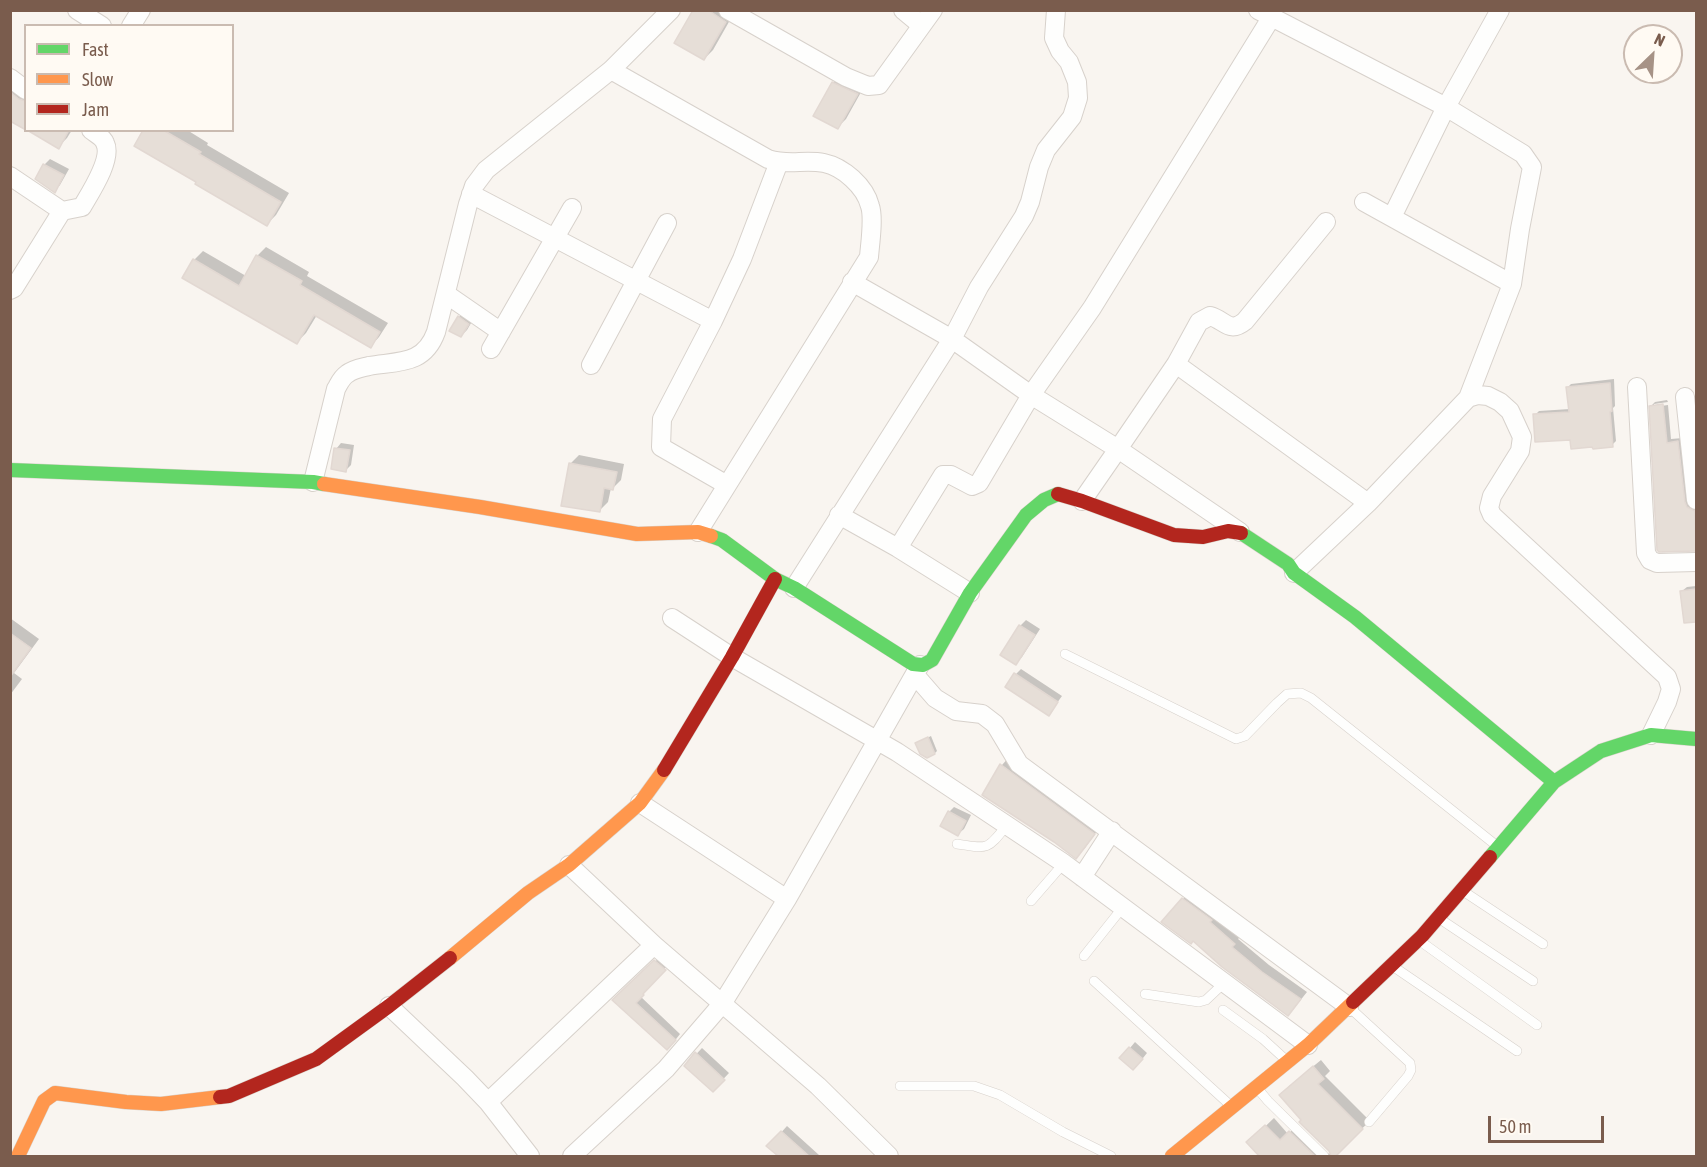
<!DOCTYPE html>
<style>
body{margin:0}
#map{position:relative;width:1707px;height:1167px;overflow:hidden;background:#f9f5f0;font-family:"Asap Condensed",sans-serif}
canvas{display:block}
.frame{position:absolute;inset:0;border:12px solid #7a5c4d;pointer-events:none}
.legend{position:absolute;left:24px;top:24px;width:210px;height:108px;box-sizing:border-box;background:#fffaf3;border:2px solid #cabbb1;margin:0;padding:8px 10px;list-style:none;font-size:18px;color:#7a5c4d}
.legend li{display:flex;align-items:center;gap:12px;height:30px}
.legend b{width:30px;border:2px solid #cabbb1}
.north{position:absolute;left:1623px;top:24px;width:60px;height:60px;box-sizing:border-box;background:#fffaf3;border:2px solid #cabbb1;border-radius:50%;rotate:25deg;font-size:16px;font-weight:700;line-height:24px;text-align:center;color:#7a5c4d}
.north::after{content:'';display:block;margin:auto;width:21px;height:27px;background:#a69286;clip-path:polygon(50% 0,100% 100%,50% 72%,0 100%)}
.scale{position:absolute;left:1488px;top:1116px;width:116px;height:27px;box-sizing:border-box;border:3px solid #7a5c4d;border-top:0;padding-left:8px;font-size:18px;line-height:21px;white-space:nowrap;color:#7a5c4d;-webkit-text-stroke:4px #fffaf3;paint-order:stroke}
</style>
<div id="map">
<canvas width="1707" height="1167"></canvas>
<div class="frame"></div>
<ul class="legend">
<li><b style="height:8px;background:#63d668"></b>Fast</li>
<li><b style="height:8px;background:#ff974d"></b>Slow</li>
<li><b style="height:8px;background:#b3261e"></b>Jam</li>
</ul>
<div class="north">N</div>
<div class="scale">50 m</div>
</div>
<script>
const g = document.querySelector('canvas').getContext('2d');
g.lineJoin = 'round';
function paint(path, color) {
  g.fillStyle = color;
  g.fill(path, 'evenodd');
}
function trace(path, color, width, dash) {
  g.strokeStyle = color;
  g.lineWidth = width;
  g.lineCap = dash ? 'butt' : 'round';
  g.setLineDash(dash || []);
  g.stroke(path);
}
const shadow = new Path2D(`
 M694,10H730L734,13L713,50L704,59Z
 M842,74L865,85L846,119L838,127L833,83Z
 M10,76L26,89V128L10,119Z
 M30,130H72L67,138L58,147Z
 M144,130H187L208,143L207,145L289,193L276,215L267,224L198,181Z
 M50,159L69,169L60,185L55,191L44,165Z
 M266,247L309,272L307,276L388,323L379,337L371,346L317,315L306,333L297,342L194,260L203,251L246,276L257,256Z
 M464,311L474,318L467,330L461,336L459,317Z
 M1614,379L1615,406L1613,408L1616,441L1612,445L1572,439L1535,415L1539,411L1570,409L1567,388L1571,384Z
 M1667,400L1668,402L1654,404V407L1668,405L1671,439L1683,438L1696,506V549L1660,550L1651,406L1655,402Z
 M341,443L354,445L351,465L346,470L336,449Z
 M579,455L624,464L621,480L613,488H611L608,502L599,511L570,464Z
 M1696,586V620L1685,621L1682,591L1687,587Z
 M10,618L39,639L14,673L22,679L10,695Z
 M1026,620L1040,629L1022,657L1016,663L1002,654L1020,626Z
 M1021,669L1062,696L1049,714L1016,674Z
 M931,736L937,751L935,753L917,743Z
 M1010,756L1102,824L1085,848L1076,857L984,794L1002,765Z
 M954,807L971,815L964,829L958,834L949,812Z
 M1190,892L1241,936L1238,939L1269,965L1307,992L1295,1007L1193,939L1183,899Z
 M661,956L670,963L647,987L640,996L680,1034L673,1043L615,1000Z
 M1135,1042L1147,1053L1139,1063L1130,1048Z
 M702,1048L729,1073L713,1090L686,1065Z
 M1321,1060L1330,1071L1325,1076L1370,1121L1333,1156H1261L1248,1143L1274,1118L1288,1134L1298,1125L1327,1153L1332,1155L1330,1151L1303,1120L1288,1087Z
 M787,1126L819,1155L818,1156H780L769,1146Z`);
const building = new Path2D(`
 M693,10H708L726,22L704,60L674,43Z
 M832,82L858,94L838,129L813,116Z
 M10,92L19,99L26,101V130L10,121Z
 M27,130H69L59,149Z
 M143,130H163L201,152L199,154L281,202L267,226L195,184L196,182L134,146Z
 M43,164L64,175L55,193L35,179Z
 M256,255L302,281L300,285L380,332L371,348L314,315L297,344L182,278L193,259L239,286Z
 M458,316L469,324L461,337L449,331Z
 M1610,383L1612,411L1610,412L1613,447L1593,449L1592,447L1571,449L1570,440L1535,442L1533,414L1569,412L1566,387Z
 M1663,404L1667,443L1678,441L1685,502L1687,507L1695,511L1696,551L1659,552L1657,550L1649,406Z
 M334,448L350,450L346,472L331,469Z
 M569,463L617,472L613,490L604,488L600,512L561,506Z
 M1696,589V622L1684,623L1680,591Z
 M1019,625L1035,635L1016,665L1000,655Z
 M10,633L31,648L10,677Z
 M1014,673L1058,702L1049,716L1005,687Z
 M928,737L935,754L927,758L920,754L915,743Z
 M1000,764L1095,834L1076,859L1054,842L982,795Z
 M948,811L966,821L958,836L940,826Z
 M1182,898L1212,920L1210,922L1235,944L1232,947L1262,972L1301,999L1288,1016L1222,967L1193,941L1191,944L1161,922Z
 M654,960L666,970L643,994L644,995L636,1003L676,1040L667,1050L612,1000Z
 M1129,1047L1143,1059L1133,1070L1119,1058Z
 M695,1052L725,1080L713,1092L684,1066Z
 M1313,1066L1324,1079L1318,1084L1363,1129L1336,1156H1331L1329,1151L1299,1122L1301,1120L1279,1095Z
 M1265,1125L1280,1140L1289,1131L1315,1156H1259L1246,1142Z
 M781,1131L809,1156H778L766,1146Z`);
const lane = new Path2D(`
 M1065,654L1236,739L1245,736L1277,703L1287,694L1301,693L1311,698L1497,846
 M957,844C989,849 987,850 1007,825
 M1463,891L1543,944
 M1031,901L1064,863
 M1440,919L1533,981
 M1420,941L1537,1025
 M1084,956L1123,907
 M1394,967L1517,1051
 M1094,981L1230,1105
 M1145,994L1199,1002L1206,1000L1224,983
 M1349,1007L1410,1063L1411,1070L1408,1076L1369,1122
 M1223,1010L1263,1039L1286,1060
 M900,1086H974L1000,1095L1063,1132L1111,1156
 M1258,1089L1268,1101L1324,1156`);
const street = new Path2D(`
 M77,10L102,26
 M728,10L846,77L868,86L879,85L933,10
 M903,10L921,25
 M1258,10L1446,107L1523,154L1532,167L1520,229L1512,284L1468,398
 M131,26L141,10
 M611,70L768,159C790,166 803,159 824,163C843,167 865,186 870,206C874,218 870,244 869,257L698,532
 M10,78L26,90
 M10,176L62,211L82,207C90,193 113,159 105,143C103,137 96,134 91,130
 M471,194L713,321
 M1364,202L1512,284
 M1392,217L1446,107L1500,10
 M852,282L952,339L1031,395L979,483L972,486L951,475H943L898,548
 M10,290L14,288L62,211
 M446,294L501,332
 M491,349L572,208
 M1176,364L1368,503
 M591,365L667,223
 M1637,387L1646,553L1650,560L1657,563L1696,562
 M1685,397L1696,500
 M313,482L336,389C339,384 341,378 347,374C353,369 361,368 369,366C399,361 424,365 436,332L468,204L474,186L486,170L611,70L671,10
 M727,485L661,447L662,419L713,321L742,259L779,162
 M1082,501L1118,449L1031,395L1092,308L1271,18
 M839,515L898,548L970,593
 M1240,532L1118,449L1176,364L1199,322L1210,316C1225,320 1229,334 1245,321L1326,222
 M1294,573L1368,503L1468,398L1478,395L1488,396L1500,402L1510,411L1522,437L1520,451L1492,496L1489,508L1492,515L1667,677L1671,689L1667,702L1651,735
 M794,588L952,339L979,287L1024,216L1030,202L1039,167L1046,150L1072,117L1078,98L1077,82L1069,62L1060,51L1054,38L1056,10
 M672,618L732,657L897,752L1062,862L1308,1045
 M915,675L935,698L956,711L982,714L995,724L1019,764L1349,1007
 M640,803L787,899
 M569,865L654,945L818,1086L889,1156
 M1082,877L1112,831
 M389,1006L465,1078L488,1102L530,1156
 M488,1102L654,945
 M572,1156L666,1069L722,1004L787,899L920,665`);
const fast = new Path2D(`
 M10,470L313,482L324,484
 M1241,533L1288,564L1294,573L1355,617L1554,782
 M711,536L722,540L775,579L794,588L913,664L923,665L932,660L970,593L1026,515L1044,500L1058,494
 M1490,857L1554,782L1601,751L1651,735L1696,739`);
const slow = new Path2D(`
 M324,484L480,507L637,534L698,532L711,536
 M450,958L528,893L569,865L640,803L664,770
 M18,1156L44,1101L55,1093L126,1102L161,1104L220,1097
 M1172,1156L1308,1045L1353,1002`);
const jam = new Path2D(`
 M1058,494L1082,501L1174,535L1203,537L1228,531L1241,533
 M664,770L732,657L775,579
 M1353,1002L1422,936L1490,857
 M220,1097L229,1096L316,1059L389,1006L450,958`);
paint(shadow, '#0003');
paint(building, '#e6ded7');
trace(building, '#e2d8d2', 1.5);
trace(lane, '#d7d1cb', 10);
trace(street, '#d7d1cb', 20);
trace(fast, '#d9d2cb', 15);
trace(slow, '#d9d2cb', 15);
trace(jam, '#d9d2cb', 15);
trace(lane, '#fefefd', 9);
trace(street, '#fefefd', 18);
trace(fast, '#63d668', 14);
trace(slow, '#ff974d', 14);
trace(jam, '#b3261e', 14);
</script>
